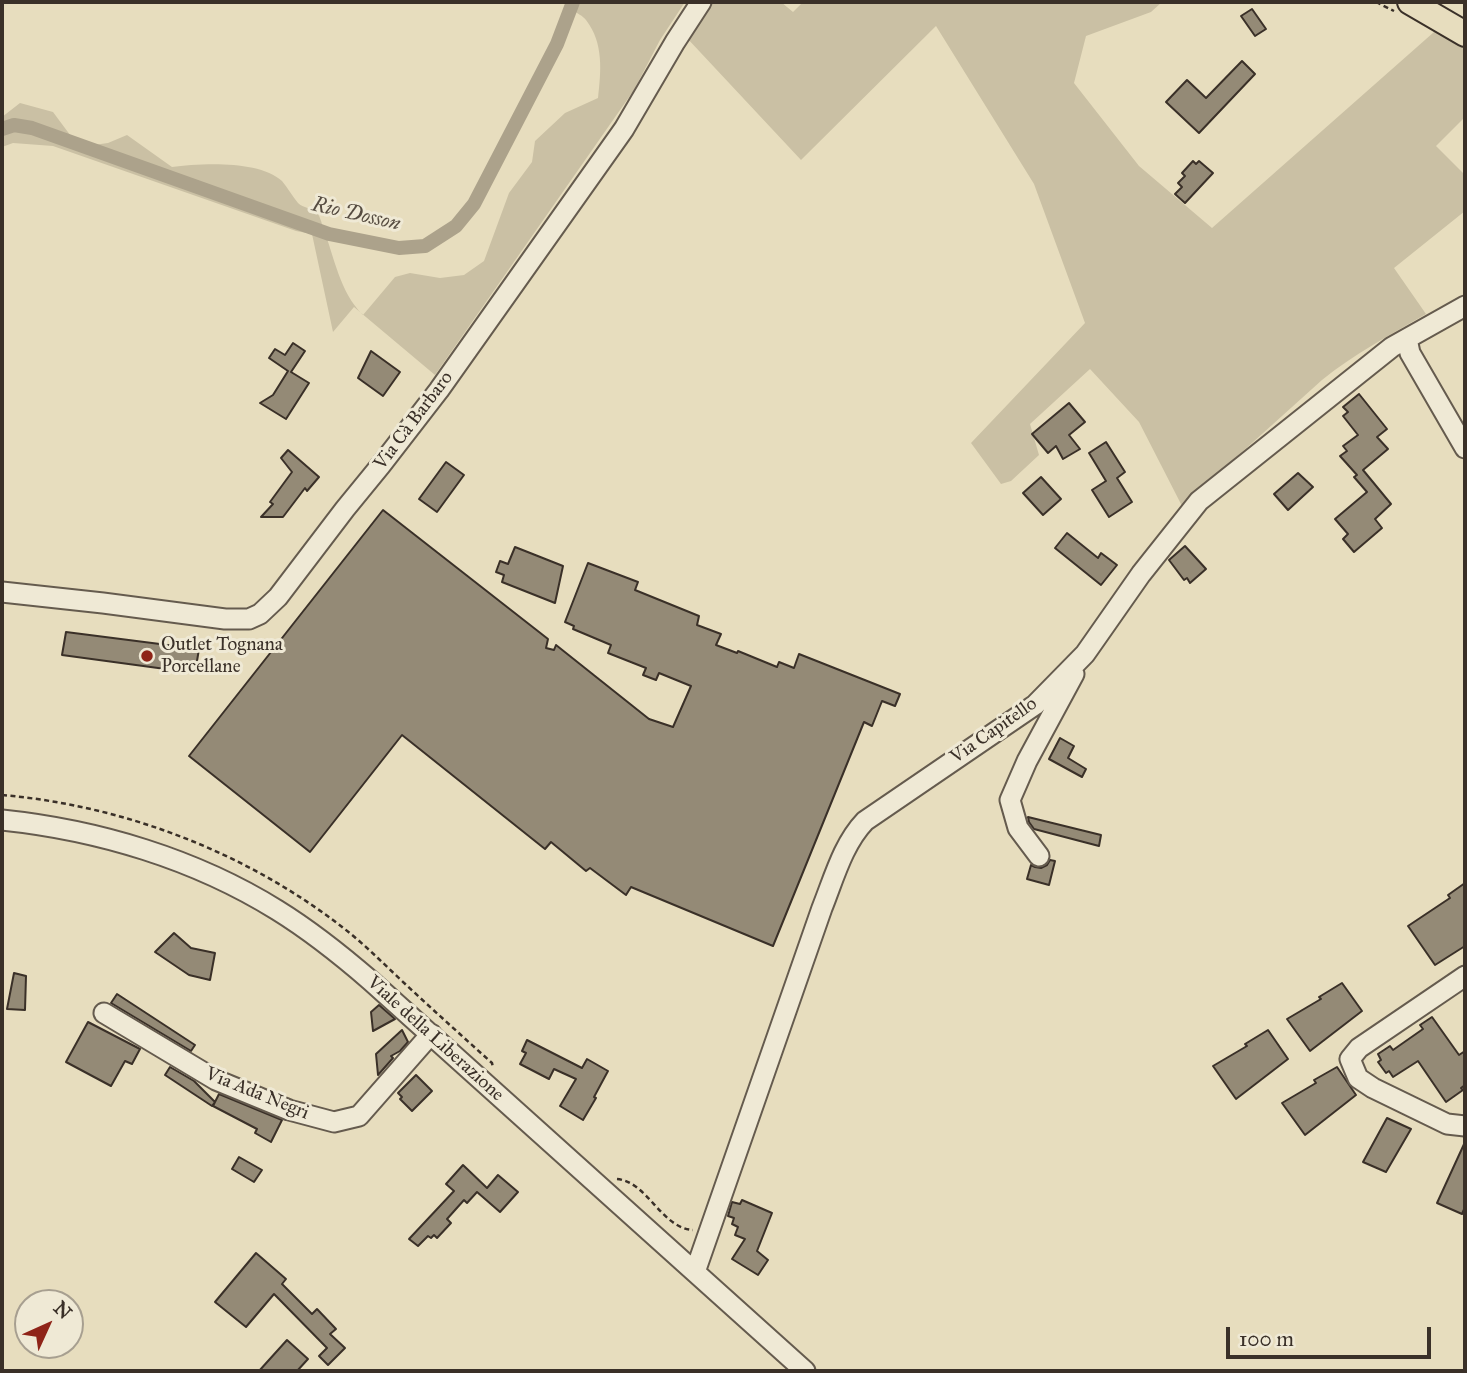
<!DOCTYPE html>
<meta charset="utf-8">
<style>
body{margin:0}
#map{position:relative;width:1467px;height:1373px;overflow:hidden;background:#e7ddbe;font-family:"IM FELL Great Primer",serif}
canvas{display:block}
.frame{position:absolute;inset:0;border:4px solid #3a3028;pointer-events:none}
.north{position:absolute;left:14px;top:1289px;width:70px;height:70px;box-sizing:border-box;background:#efe9d5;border:2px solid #a79f90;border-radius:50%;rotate:45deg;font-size:19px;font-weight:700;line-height:28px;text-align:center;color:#3a3028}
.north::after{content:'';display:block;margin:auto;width:24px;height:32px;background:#8f2418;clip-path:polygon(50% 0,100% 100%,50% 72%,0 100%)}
.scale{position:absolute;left:1226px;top:1327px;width:205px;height:32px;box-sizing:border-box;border:4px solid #3a3028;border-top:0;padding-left:9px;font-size:21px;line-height:24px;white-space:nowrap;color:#3a3028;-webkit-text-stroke:5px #efe9d5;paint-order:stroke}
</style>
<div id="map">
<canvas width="1467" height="1373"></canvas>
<div class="frame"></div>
<div class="north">N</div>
<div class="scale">100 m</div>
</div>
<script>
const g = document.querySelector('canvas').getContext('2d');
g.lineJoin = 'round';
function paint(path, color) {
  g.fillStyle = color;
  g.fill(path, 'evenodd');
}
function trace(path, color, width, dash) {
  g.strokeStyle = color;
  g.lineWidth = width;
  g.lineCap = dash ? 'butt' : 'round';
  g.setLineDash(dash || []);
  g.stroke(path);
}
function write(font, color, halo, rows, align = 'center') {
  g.font = font + ' "IM FELL Great Primer",serif';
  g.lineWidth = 6;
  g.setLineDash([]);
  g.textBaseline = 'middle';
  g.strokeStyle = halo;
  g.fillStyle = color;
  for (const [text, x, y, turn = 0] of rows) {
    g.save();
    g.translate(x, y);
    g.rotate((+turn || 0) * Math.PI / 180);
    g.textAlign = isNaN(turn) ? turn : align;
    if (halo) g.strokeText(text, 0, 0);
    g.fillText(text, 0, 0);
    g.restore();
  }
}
const green = new Path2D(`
 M576,2H685L660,40L634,90L435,375L354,307L333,332L312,234L296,231L53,146L13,143L2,147V117L20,103L53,112L79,147L108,143L127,135L172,167C201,163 260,160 282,181C288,188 292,196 298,203C303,208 312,208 317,213C320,216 322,224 323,228C335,258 339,291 363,315L395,277L410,273L440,278L464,275L484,261L509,193L532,162L535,141L565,113L598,98C601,72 604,43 586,20C583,16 577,13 572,10Z
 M710,2H781L793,12L803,2H1162L1151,12L1086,36L1074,83L1139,166L1212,228L1434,32L1435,26L1465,44V117L1436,146L1465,175V211L1394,268L1426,314C1390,335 1354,354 1322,380L1182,506L1139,422L1090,369L1030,424L1039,455L1011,481L1001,484L971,443L1085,323L1034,184L936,26L801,160L686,37Z`);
const canal = new Path2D(`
 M2,129L14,125L32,128L329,234L399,248L425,246L456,226L474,204L557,44L573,2`);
const building = new Path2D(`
 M1252,9L1266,29L1255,36L1241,16Z
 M1242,61L1255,74L1199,133L1166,102L1187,80L1206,98Z
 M1193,161L1196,164L1199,161L1213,173L1185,203L1175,194L1182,187L1178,183L1185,176L1182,173Z
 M293,343L305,351L291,372L309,383L286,419L260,403L273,395L288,371L269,358L275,349L285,355Z
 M371,351L400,372L383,396L358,378Z
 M1359,394L1387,429L1377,437L1388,449L1363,470L1391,504L1375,519L1382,528L1354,552L1343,539L1348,534L1335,519L1367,492L1354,477L1357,475L1340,456L1347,451L1343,446L1358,435L1343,416L1348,412L1343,407Z
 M1069,403L1085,422L1069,435L1080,449L1063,459L1056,446L1048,453L1032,434Z
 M1106,442L1125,472L1117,478L1132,502L1109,517L1092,490L1106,481L1089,453Z
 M288,450L319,477L307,491L305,488L283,517H261L273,504L270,502L292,472L281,458Z
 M446,462L464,475L437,512L419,499Z
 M1298,473L1313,487L1288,510L1274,494Z
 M1041,477L1061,499L1043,515L1023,493Z
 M383,510L548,639L546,648L554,650L556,645L649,719L673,727L691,686L659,673L656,680L643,675L646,668L608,653L611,645L573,629L574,626L565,622L588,563L638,582L635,590L699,616L697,625L721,634L716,645L737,653L738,651L777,667L779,662L794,668L799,654L900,694L895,706L882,701L872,726L864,722L773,946L631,887L626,895L590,868L586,871L551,842L545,849L402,735L310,852L189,756Z
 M1067,533L1098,558L1101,553L1117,565L1101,585L1055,548Z
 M1185,546L1206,569L1190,583L1187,578L1184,580L1169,560Z
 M515,547L563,566L555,603L502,582L504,575L496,572L500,561L508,564Z
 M66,632L199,649L195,673L62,655Z
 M1060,738L1074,746L1068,758L1086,769L1082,777L1049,759Z
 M1028,817L1101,835L1099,846L1034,829L1029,822Z
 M1050,860L1055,861L1049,885L1027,879L1031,865L1035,867L1041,868L1047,865Z
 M1465,883V946L1435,965L1408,926L1450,898L1448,895Z
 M174,933L191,948L215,953L210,980L189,975L155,952Z
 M14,973L26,976L25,1010L7,1009Z
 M1342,983L1362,1011L1310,1051L1287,1019L1321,999L1319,997Z
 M117,994L195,1045L191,1051L111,1003Z
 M379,1005L395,1019L373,1031L371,1012Z
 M1432,1017L1459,1055L1465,1051V1085L1461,1088L1463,1090L1446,1102L1418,1061L1393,1077L1389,1071L1386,1073L1378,1062L1381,1060L1378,1054L1390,1046L1393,1050L1423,1029L1420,1025Z
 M88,1022L140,1049L132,1064L125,1061L111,1086L66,1062Z
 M402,1030L408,1042L400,1051L391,1056L393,1058L378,1075L376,1054Z
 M1268,1030L1288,1059L1236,1099L1213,1066L1247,1046L1245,1044Z
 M527,1040L582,1068L587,1059L608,1071L594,1097L596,1098L583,1120L560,1106L576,1079L554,1069L549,1079L520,1064L526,1053L522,1051Z
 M170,1067L194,1081L215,1102L212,1106L165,1075Z
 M1337,1067L1356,1095L1305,1135L1282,1103L1316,1083L1314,1080Z
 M416,1075L432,1091L412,1111L400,1099L402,1097L398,1093Z
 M219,1094L282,1120L271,1142L255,1133L257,1129L213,1106Z
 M1387,1118L1411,1129L1386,1172L1363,1162Z
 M1465,1142V1207L1462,1214L1437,1203Z
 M239,1157L262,1170L254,1182L232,1169Z
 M463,1165L487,1188L498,1175L518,1192L500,1212L477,1192L467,1203L464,1200L447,1219L451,1223L437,1238L434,1235L431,1238L428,1236L418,1246L409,1239L454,1191L446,1184Z
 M742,1200L772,1213L757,1251L768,1260L758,1275L732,1259L745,1239L735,1235L738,1227L732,1224L734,1218L728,1216L732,1202L740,1204Z
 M256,1253L286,1279L282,1284L312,1314L317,1309L336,1329L330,1334L345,1348L328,1365L319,1356L327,1348L274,1294L246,1327L215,1302Z
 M287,1340L308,1359L297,1371H259Z`);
const path = new Path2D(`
 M1376,2L1394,11
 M2,795C128,806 253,855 351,934C369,949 385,965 402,981C432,1009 462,1036 492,1063L493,1068
 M617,1179C648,1182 661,1228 693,1230`);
const minor = new Path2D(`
 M1407,339L1410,353L1465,448
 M2,592L103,603L225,619H249L260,614L278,597L345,509L381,465L439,390L624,129L675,42L701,2
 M2,820C98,830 195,859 277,910C311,931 341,955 371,981L805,1371
 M1039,856L1018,828L1010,800L1027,761L1074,674
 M1465,976L1359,1048L1350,1059L1358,1078L1373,1088L1447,1124L1465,1126
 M104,1013L216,1080L289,1110L334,1122L359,1116L431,1034
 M695,1272L822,908C834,878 843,844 865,821L1035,705L1085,654L1141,574L1199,501L1392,347L1465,306`);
const major = new Path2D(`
 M1410,2L1465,34`);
const markers = [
 [147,656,7,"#8f2418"]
];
const streetNames = [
 ["Via Cà Barbaro",414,421,-53],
 ["Via Capitello",994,731,-35],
 ["Viale della Liberazione",435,1039,42],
 ["Via Ada Negri",257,1094,22]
];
const poiNames = [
 ["Outlet Tognana",161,645],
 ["Porcellane",161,667]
];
const waterNames = [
 ["Rio Dosson",356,215,13]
];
paint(green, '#cac0a4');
trace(canal, '#aca28b', 14);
paint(building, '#948a76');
trace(building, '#3a3028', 2);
trace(minor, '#655b4e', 23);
trace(major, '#3a3028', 28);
trace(path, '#3a3028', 2.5, [5, 3.5]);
trace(minor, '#efe9d5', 19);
trace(major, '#e7ddbe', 24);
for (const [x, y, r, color] of markers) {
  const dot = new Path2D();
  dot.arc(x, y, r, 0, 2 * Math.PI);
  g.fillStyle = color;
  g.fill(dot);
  trace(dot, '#efe9d5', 2.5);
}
write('19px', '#3a3028', '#efe9d5', streetNames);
write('19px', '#3a3028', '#efe9d5', poiNames, 'left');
write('italic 21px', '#564c41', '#efe9d5', waterNames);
</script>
